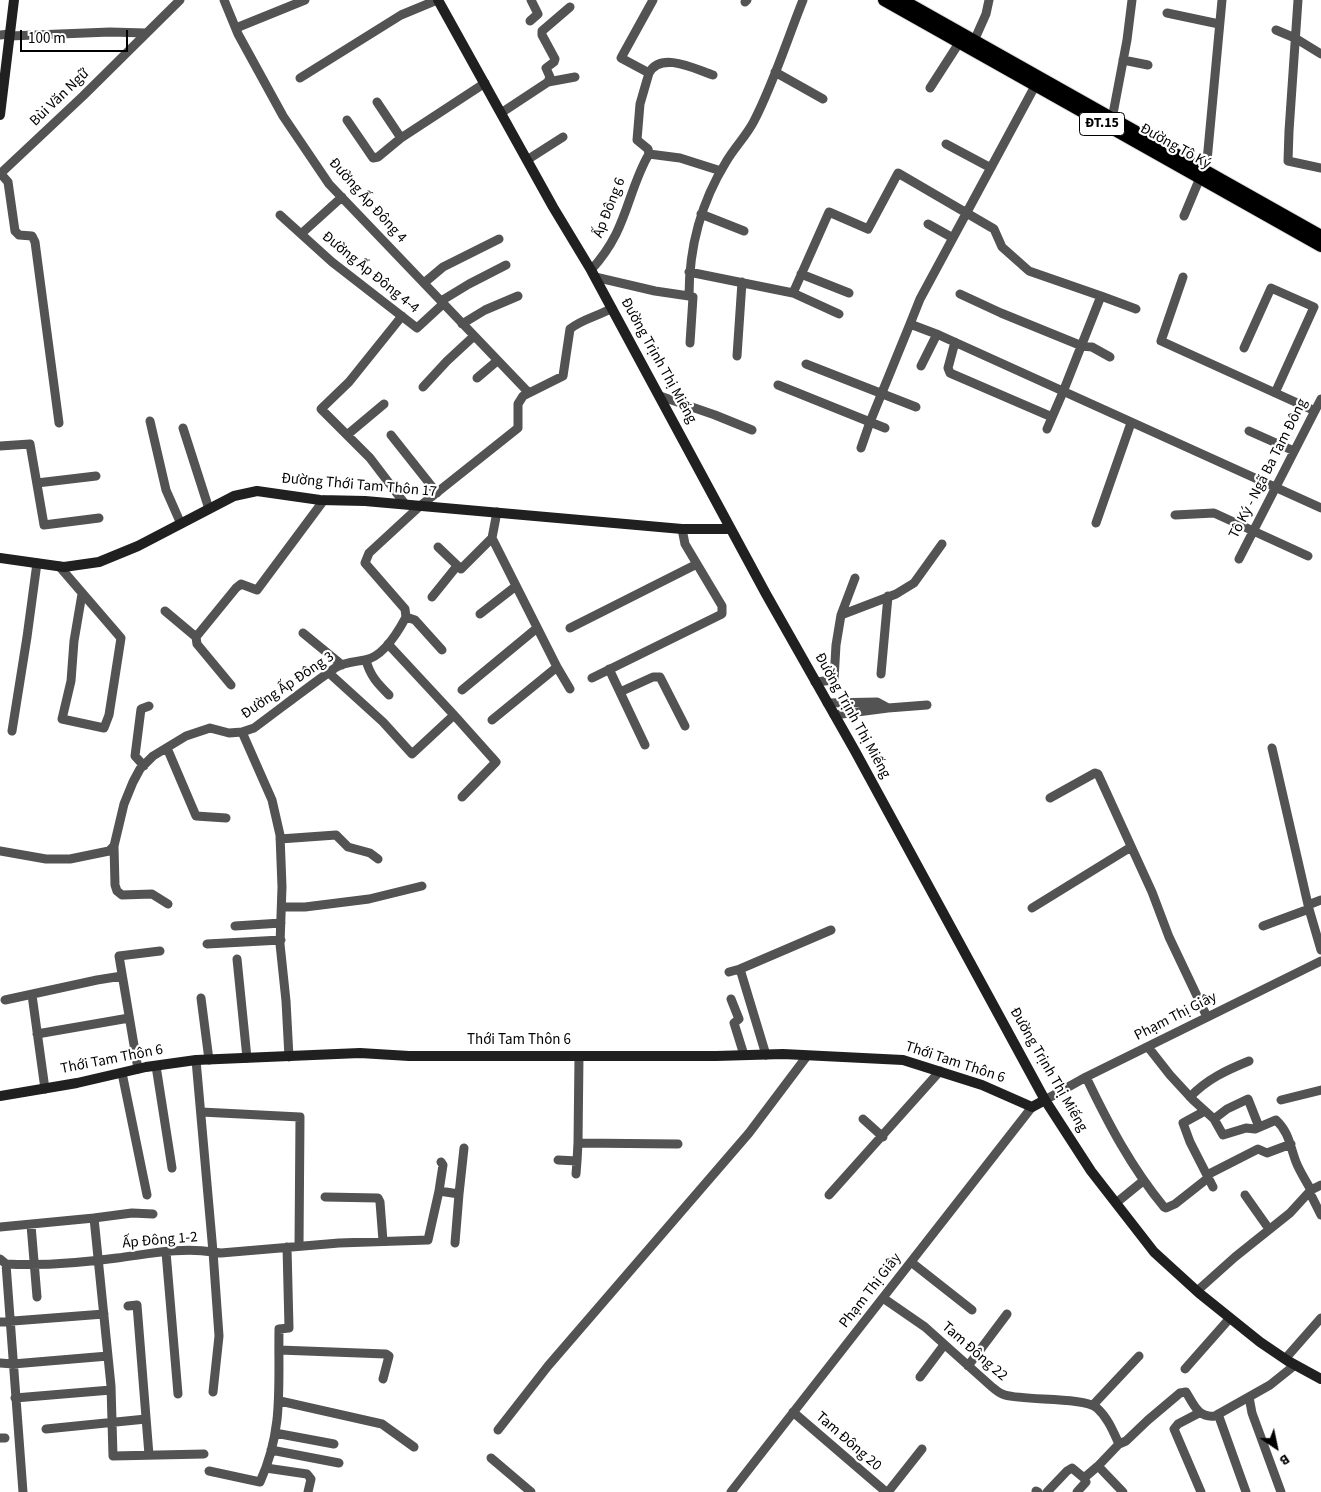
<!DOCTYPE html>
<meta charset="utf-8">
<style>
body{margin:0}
#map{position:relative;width:1321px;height:1492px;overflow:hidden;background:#fff;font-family:"Source Sans 3",sans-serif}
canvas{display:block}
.north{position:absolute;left:1251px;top:1422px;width:50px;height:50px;-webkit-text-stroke:4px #fff;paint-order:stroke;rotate:146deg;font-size:14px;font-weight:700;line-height:20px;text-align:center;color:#000}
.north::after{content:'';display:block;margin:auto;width:18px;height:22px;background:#000;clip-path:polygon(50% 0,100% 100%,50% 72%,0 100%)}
.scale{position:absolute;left:20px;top:30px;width:108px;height:22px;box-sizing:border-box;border:2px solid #000;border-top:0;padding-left:6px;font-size:15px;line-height:18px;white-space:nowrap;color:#000;-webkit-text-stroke:4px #fff;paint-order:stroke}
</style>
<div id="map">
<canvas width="1321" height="1492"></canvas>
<div class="north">B</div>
<div class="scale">100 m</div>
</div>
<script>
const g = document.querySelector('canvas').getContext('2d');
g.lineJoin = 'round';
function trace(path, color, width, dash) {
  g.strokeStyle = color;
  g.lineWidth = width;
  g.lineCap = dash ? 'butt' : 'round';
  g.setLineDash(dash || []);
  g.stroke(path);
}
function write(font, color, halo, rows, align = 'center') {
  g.font = font + ' "Source Sans 3",sans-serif';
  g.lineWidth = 4.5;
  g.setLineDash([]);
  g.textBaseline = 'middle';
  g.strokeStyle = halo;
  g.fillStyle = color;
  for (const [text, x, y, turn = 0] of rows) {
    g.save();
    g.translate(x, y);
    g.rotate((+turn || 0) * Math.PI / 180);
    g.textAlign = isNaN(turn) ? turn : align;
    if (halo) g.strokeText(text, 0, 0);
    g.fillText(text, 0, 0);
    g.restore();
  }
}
const street = new Path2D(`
 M224,0L238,34L283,116L329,184L529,393
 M1298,0L1289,131L1288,161L1321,168
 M745,2L747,0
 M1167,13L1219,24
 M530,21L538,14L531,0
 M236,28L305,0
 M1276,30L1295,38L1321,54
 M0,35L10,34
 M10,36L110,32L146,33
 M974,41L986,14L989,0
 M1123,60L1148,65
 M775,72L823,99
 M649,73C661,51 695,69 713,75
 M300,78L401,15L437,0
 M548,82L575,77
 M930,88L959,43
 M377,102L401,138
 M501,113L548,82L550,77L546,68L554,62L555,59L542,35V31L570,7
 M1112,119L1127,40L1132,0
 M347,120L373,158L378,157L401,138L485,83
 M946,144L991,168
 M649,154L648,149L637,140L640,104L649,73L621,58L653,0
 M649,154L680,158L721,171
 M527,160L563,137
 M0,173L8,182L15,231L19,235L32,236L35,242L59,423
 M0,174L83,96L180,0
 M701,214L744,231
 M280,215L332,262L417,328L443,304
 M1184,216L1207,161L1222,0
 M928,224L953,238
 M301,234L342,197
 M591,270C601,259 609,248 616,234C629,208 634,179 649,154
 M689,272L793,293L829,212L868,229L898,173L994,229L1002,247L1029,271L1101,296L1063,392L1047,429
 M801,274L849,293
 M595,277L655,291L689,296C689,247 700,204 726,162C734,148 747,135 754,121C774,82 787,40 803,0
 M1183,277L1161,341L1315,411
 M424,283L443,267L499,239
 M793,293L839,314
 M960,294L1001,313L1082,346L1092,347L1110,357
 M689,296L693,297L690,343
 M1101,296L1136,309
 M441,301L469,284L506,265
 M402,316L349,382L321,409L370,458L405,504
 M462,324L485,310L518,296
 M910,324L920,299L1035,86
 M955,342L948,368L950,373L1052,417
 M1244,348L1271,288L1314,307L1275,393
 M737,356L742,282
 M806,364L916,407
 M921,366L937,334
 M477,378L497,361
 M778,385L870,422L910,324L939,335L1321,508
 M423,387L447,361L474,336
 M660,396L715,415L752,430
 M150,421L166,490L181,524
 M183,428L209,509
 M1249,431L1294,451
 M347,435L384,404
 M391,435L437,493
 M0,446L30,444L44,525L99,518
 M861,448L870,422L885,428
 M37,483L96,476
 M497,512L492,538L557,667L570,689
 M1175,515L1214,513L1308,556
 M1096,523L1131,423
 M438,547L461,569L492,538
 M1239,559L1321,399
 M59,566L121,638L109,715L104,728L62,719L71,681L74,641L82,594
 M432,597L457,566
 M165,611L196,637L236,588L241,584L257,590L324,500
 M480,614L516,586
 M841,615L855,578
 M406,617L415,620L442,650
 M570,628L697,564
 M303,633L342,665
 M196,637L197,644L231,685
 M388,644L454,715L496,762L462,797
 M366,660C370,676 378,684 389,695
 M609,669L645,745
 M329,673L383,722L412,754L454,715
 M881,674L888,596
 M592,678L722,614V606L685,544L682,529
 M815,682L834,680L836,645L841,615L896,594L914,583L942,544
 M462,690L537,628
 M620,692L653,677H660L685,726
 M827,703L877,702L888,708L927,705
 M834,715L888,708
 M492,720L557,667
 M12,731L27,637L37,563
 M242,732L272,800L280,835L282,887L280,944L286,1001L289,1057
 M167,748L196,816L226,818
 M1272,748L1309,909L1321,950
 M144,766L135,756L141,709L149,706
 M1050,798L1095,773L1098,774L1152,892L1169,937L1207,1017
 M280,839L336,835L348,847L370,853L378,859
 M114,846L115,885L117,891L122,895L152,894L168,904
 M0,851L46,859H70L109,851L114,846L124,804L133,782L140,769L153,756L186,736L210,728L229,733L242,732L254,728C281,708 308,687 335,668C345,662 354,662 365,660C383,657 398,632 406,617L405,609L365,563L369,553L420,506L518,428V404L523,396L563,376L570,329C582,319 599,316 612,308
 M1308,905L1321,900
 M282,907H305L369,899L422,886
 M1032,908L1131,847
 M235,926L281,923
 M1263,926L1309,909
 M207,944L281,940
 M237,959L247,1058
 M740,969L831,930
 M729,972L740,969L766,1055
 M32,995L45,1089
 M201,998L209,1060
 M731,999L739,1019L734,1023L744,1055
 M5,1000L97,980L122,976
 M37,1034L129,1018
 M1148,1047L1170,1075L1193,1100L1214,1119L1223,1135L1246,1128L1255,1129L1276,1120C1289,1132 1290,1146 1296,1162C1300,1172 1306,1181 1311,1190
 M579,1056L578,1143L678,1144
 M196,1060L213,1252L221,1253L339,1243L428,1240L439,1191L459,1194L455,1243
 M156,1066L172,1168
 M138,1069L119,956L160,951
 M122,1073L147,1195
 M1086,1077C1108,1123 1131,1167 1164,1207L1166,1208L1175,1204L1208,1178
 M1190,1097C1207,1079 1227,1070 1249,1061
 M1045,1100L1086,1077L1321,961
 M1281,1100L1321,1090
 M1205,1111L1183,1123L1190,1142L1213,1187
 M201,1112L300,1117L299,1246
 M863,1119L883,1137
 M1214,1119L1227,1109L1248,1099L1259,1127
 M558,1160L577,1161L578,1143
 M576,1174L577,1161
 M1207,1175L1258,1149L1267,1153L1291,1144
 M439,1191L443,1165L441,1162
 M459,1194L464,1148
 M829,1195L940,1071
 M1245,1195L1269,1229
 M1308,1195L1312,1197L1321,1215
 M325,1197L378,1198L380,1202L383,1241
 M1116,1203L1143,1181
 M153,1214L132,1213L94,1218L111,1386L113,1456L204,1454
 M31,1225L37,1297
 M0,1227L94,1218
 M166,1252L178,1394
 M0,1259L6,1264C43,1266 80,1263 117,1258C149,1254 181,1247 213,1252L219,1336L213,1392
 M911,1262L972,1310
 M6,1264L23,1492
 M1197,1291L1235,1257L1290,1213L1311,1190L1321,1185
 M883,1298L925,1327L992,1387C996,1390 1000,1394 1005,1395C1026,1401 1084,1397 1097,1408C1108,1418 1113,1431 1119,1444L1098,1466L1123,1492
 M128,1306L137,1305L149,1455
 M0,1322L104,1314
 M279,1350L386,1354L389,1356L383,1379
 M1285,1359L1321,1318
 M0,1363L13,1364L108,1356
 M968,1366L1007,1314
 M1185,1369L1230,1318
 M920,1377L944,1345
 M1249,1397L1252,1413L1281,1492
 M15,1398L111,1390
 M280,1401L382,1424L414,1447
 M1093,1405L1139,1356
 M793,1412L886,1492
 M1199,1413L1178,1424L1174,1429L1201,1492
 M1218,1414L1246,1492
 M46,1429L146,1419
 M498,1430L548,1366L749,1133L807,1056
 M275,1433L334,1444
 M0,1438H5
 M1119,1444L1126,1441L1148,1420L1180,1393L1186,1392C1194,1405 1198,1418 1215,1416L1270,1385L1295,1365
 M271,1450L339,1463
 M491,1458L531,1492
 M266,1468L307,1474L311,1479L308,1492
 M209,1471L260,1482C284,1430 278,1384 279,1329L289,1328L287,1247
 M1036,1491L1038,1492
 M731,1492L1032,1107
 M888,1492L922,1449
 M1047,1492L1067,1471L1072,1468L1084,1478L1098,1466
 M1077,1492L1086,1482L1084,1478`);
const secondary = new Path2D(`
 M438,0L553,207L591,270L766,594L855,751L1045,1100L1091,1171L1154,1252L1199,1293L1260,1342L1288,1361L1321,1379
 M0,115L14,0
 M0,558L64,567L99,562L138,546L234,496L257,491L320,500L365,501L682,529H731
 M0,1096L77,1083L146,1067L196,1060L360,1053L409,1056H716L783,1054L903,1060L982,1085L1032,1107L1045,1100`);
const primary = new Path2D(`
 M884,0L1321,246
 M902,0L1321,236`);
const shields = [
 [1102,124,45]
];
const shieldNames = [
 ["ĐT.15",1102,124]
];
const streetNames = [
 ["Bùi Văn Ngữ",60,98,-44],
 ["Đường Tô Ký",1175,147,29],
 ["Đường Ấp Đông 4",367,201,48],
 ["Ấp Đông 6",610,208,-68],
 ["Đường Ấp Đông 4-4",370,273,39],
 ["Đường Trịnh Thị Miếng",658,361,61],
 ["Tô Ký - Ngã Ba Tam Đông",1269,469,-63],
 ["Đường Thới Tam Thôn 17",359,486,5],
 ["Đường Ấp Đông 3",288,686,-34],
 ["Đường Trịnh Thị Miếng",852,716,61],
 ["Phạm Thị Giây",1176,1017,-27],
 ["Thới Tam Thôn 6",519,1041],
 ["Thới Tam Thôn 6",112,1060,-11],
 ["Thới Tam Thôn 6",955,1063,18],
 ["Đường Trịnh Thị Miếng",1048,1070,60],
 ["Ấp Đông 1-2",160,1241,-5],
 ["Phạm Thị Giây",871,1291,-52],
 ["Tam Đông 22",974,1352,41],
 ["Tam Đông 20",848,1442,41]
];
trace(primary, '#dbdbdb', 14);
trace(street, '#535353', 9);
trace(secondary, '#202020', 10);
trace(primary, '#000', 12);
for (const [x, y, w] of shields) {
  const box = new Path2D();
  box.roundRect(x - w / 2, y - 11.5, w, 23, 4);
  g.fillStyle = '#fff';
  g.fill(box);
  trace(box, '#000', 1);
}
write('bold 14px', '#000', null, shieldNames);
write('15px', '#000', '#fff', streetNames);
</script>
